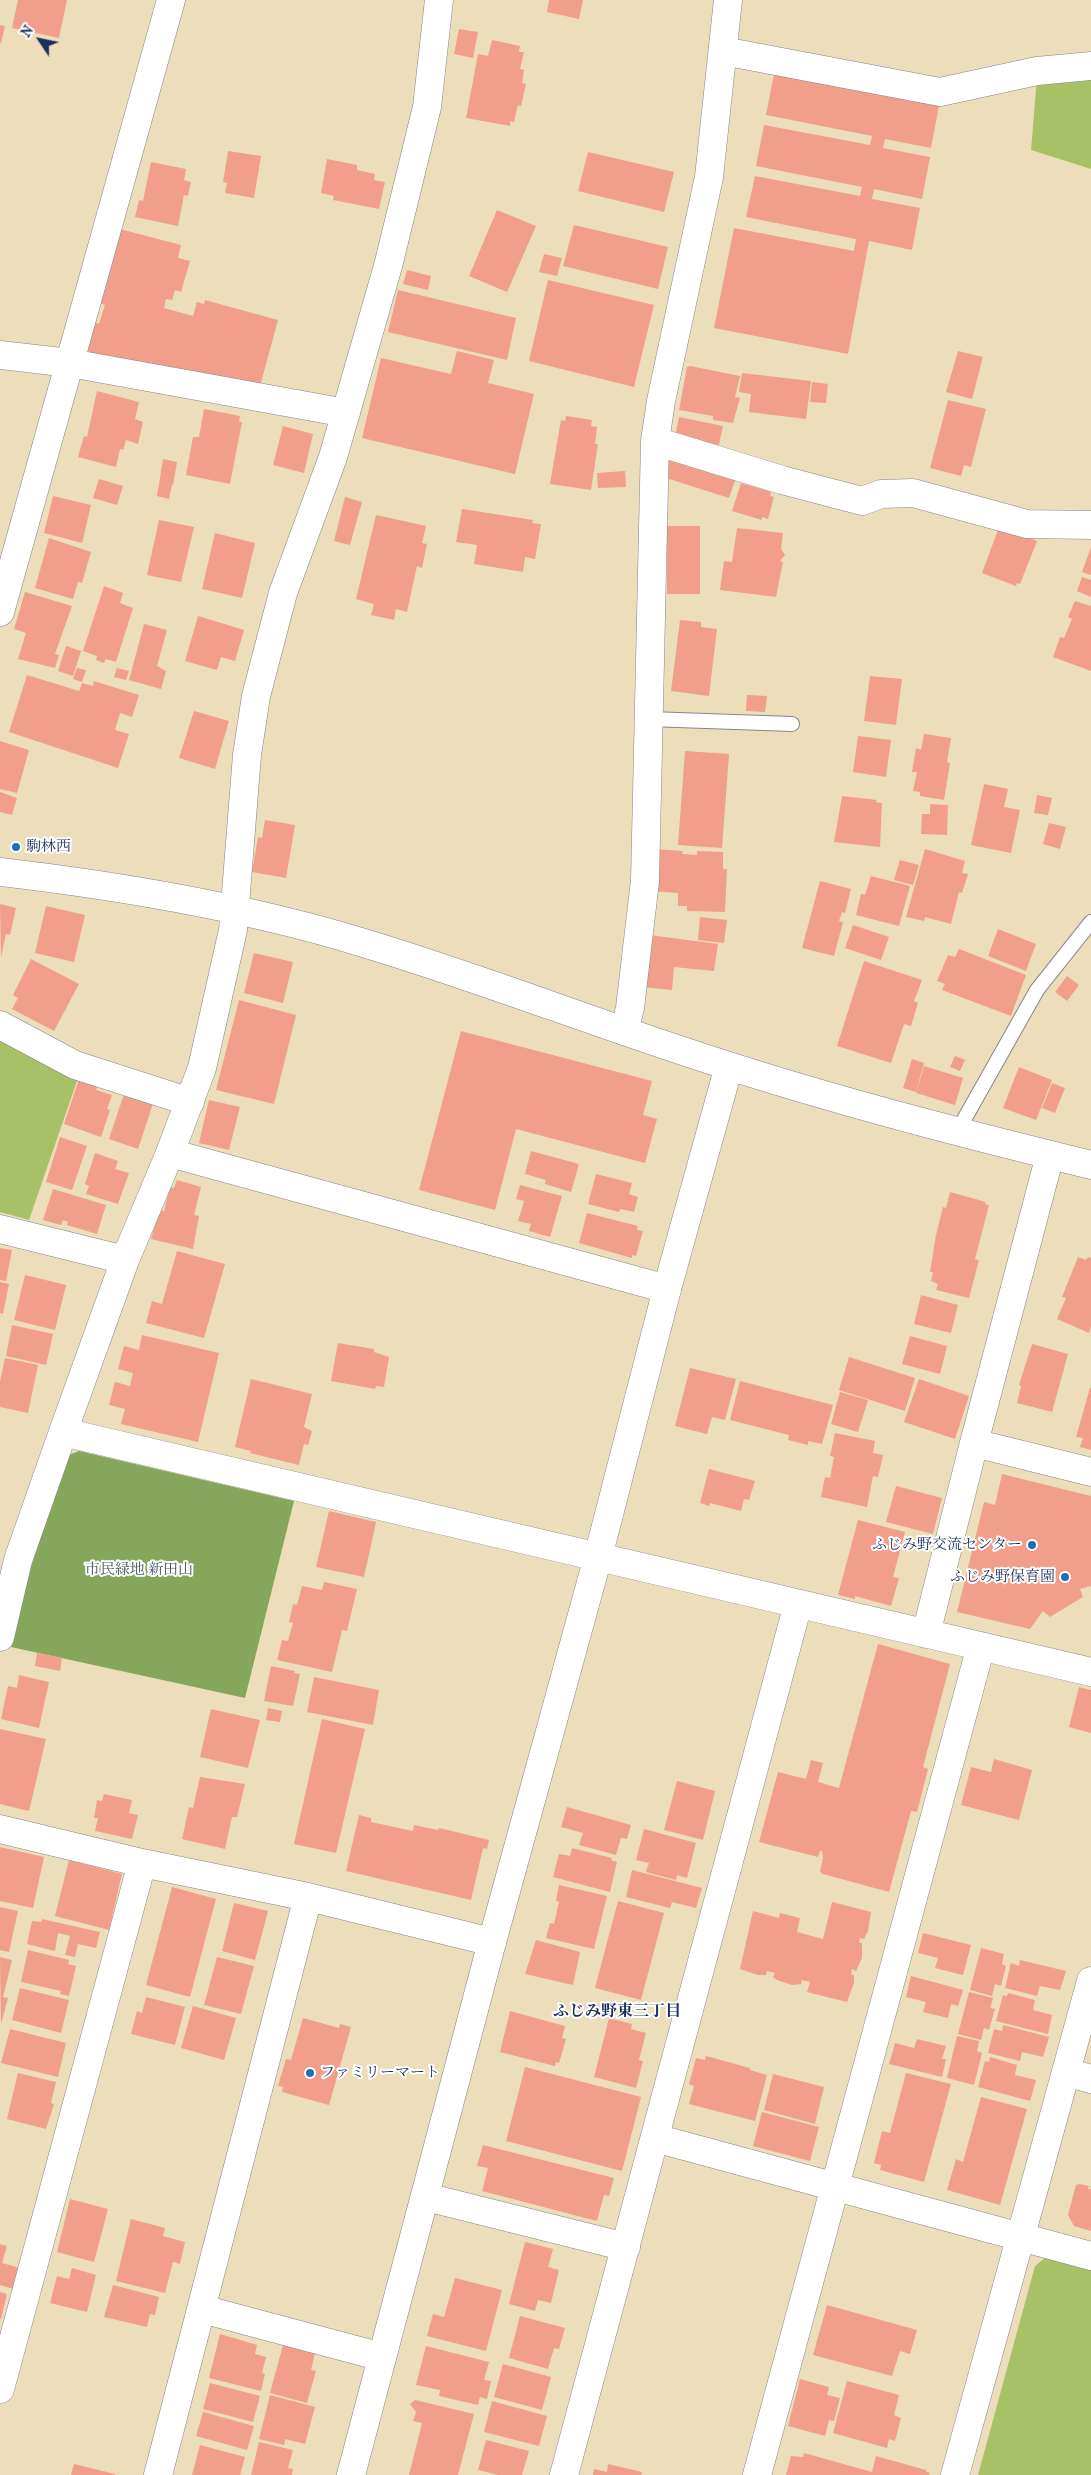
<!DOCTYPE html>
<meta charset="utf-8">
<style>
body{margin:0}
#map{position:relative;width:1091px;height:2475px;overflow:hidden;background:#ecdeba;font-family:"IM FELL French Canon",serif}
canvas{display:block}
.north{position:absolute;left:15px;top:15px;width:50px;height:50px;-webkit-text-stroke:4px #fff;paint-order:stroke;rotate:304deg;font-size:14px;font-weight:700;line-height:20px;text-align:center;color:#1b2f5e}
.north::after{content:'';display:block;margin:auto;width:18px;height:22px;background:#1b2f5e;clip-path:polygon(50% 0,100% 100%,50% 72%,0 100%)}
</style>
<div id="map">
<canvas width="1091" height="2475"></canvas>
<div class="north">N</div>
</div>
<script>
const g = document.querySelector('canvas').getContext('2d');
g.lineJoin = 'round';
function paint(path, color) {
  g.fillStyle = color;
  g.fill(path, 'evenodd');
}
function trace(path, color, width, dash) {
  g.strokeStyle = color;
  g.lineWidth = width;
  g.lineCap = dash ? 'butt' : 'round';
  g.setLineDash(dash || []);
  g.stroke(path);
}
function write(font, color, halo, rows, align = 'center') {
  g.font = font + ' "IM FELL French Canon","Noto Serif JP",serif';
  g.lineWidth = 4;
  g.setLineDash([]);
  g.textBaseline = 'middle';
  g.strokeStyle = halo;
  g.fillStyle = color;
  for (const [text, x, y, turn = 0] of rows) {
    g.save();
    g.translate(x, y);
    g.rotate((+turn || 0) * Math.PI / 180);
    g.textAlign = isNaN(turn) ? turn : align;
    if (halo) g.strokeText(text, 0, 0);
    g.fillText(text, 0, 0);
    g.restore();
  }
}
const green = new Path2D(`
 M1091,71V169L1031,150L1037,77Z
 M0,1038L78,1078L29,1220L0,1212Z
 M1045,2258L1091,2270V2475H978L1035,2266Z`);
const forest = new Path2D(`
 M79,1451L294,1501L245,1698L11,1647L31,1567L66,1456Z`);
const building = new Path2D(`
 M18,0H67L59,38L12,28Z
 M549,0H583L579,19L547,12Z
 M0,25L5,26L1,43H0Z
 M459,29L478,32L473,58L454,54Z
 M492,40L520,46L519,52H524L520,69L524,70L522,83L526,84L521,106L518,105L514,122L510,121V126L466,118L478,54L488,56Z
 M774,74L939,106L931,148L885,139L883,148L930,157L922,199L874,189L872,199L920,208L912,250L869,241L848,354L714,328L734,228L854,251L856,239L746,217L755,176L860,196L862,187L756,166L764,125L870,145L872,136L766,115Z
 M228,151L261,156L254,198L225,193L227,183L223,182Z
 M588,152L674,172L664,212L578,191Z
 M327,159L357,165V170L375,174L374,180L385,182L379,209L333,200L334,196L321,193Z
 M151,162L186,169L184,180L191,182L188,196L184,195L178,226L135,217L139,200L143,201Z
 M497,210L536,226L507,292L469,276Z
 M574,225L668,247L658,289L563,266Z
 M120,229L181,245L178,258L190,261L181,292L175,290L172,300L166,299L164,308L193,316L197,302L204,304L205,300L278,320L259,390L126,362L83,350L91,321L99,324L105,305L99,303Z
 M544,254L562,258L557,276L539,272Z
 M407,270L431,276L428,290L403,284Z
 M548,280L654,305L634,387L529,361Z
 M398,290L516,318L507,360L388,332Z
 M457,351L494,360L488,383L534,394L515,474L362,438L381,358L451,374Z
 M958,351L983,357L972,399L946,392Z
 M690,366L740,376L735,397L740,398L733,423L713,420V416L679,410L687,367Z
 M742,373L811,381L806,419L749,412L751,394L739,392Z
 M812,382L828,384L826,403L810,402Z
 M97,391L139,402L135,419L143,422L138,444L126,440L123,450L120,449L116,467L78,457L84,436L87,437Z
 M948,400L986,409L971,467L964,465L961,476L930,468Z
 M204,409L240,416L239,422H242L230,484L186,475L193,437H199Z
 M566,416L592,420L591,426L597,427L595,444H598L591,490L550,484L561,420L565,421Z
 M679,417L723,426L719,445L675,437Z
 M283,426L313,434L304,473L273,465Z
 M670,457L709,470L708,472L718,476L719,472L736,478L729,498L663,477Z
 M163,459L177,462L173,485L167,484L172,485L169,499L157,496Z
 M625,471L626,487L598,488L597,473Z
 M99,479L123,486L117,505L93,498Z
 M741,483L771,492L770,496L774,497L768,519L762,517V520L732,511Z
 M53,496L91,505L82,543L44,533Z
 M345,497L362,502L350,545L334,541Z
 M462,509L533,520L532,523L541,524L535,559L525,557L523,572L474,564L477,545L456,542Z
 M376,515L426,526L422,543L427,544L422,568L417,566L407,612L396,609L394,620L371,615L374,604L356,599Z
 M159,520L194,527L181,582L147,575Z
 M667,526H700V594H667Z
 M999,527L1037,541L1020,584L1017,583L1016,586L982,573Z
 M737,528L783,533L781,549L785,555L780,561L783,562L776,597L720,590L724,561L732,562Z
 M215,533L255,543L242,598L202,589Z
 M49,538L91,552L82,583L78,582L73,599L35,588Z
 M1091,547V575L1082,572Z
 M1082,577L1091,580V597L1077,591Z
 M104,586L123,593L120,603L133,608L116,662L106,659L104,663L96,660L97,656L83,651Z
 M25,592L72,606L55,654L59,655L55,668L18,659L26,633L14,629Z
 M1075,601L1091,606V671L1053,657L1060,637L1064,638L1072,619L1068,617Z
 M198,616L244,630L235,661L221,657L217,670L185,661Z
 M680,620L701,622V627L717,629L709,696L671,691Z
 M144,624L167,630L157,666L166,671L161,689L129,680Z
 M66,646L81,651L73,676L58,671Z
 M77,668L86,670L82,682L73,679Z
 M117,668L129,671L126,680L114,677Z
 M27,675L79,691L82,683L93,686L94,681L139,695L132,717L120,713L115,730L129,734L118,768L9,732Z
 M870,676L902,679L896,725L864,721Z
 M747,695L767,696L765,712L746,711Z
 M194,711L229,721L215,769L179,758Z
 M924,734L951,738L947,762L950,763L944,800L920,796V792L913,791L917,772H912L916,748L921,750Z
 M858,736L891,740L886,777L853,772Z
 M0,741L29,750L17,793L0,789Z
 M685,751L729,754L722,848L678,845Z
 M984,784L1008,789L1004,807L1020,810L1011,853L971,845Z
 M0,792L17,798L12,815L0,812Z
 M1037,795L1052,798L1048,815L1034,813Z
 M842,796L877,800L876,802L882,803L880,847L834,842Z
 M930,804L948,805L947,835L921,834L922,814H930Z
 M265,820L295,825L286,878L252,872L258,837L262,838Z
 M1049,823L1066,827L1060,849L1043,844Z
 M653,849L683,851L682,854L697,855V851L723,852V869H727L725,912L687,911V906H678V893L651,891Z
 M925,849L965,861L962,873L968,874L962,893L959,892L951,924L925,917L924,921L906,917Z
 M900,860L919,865L913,885L894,880Z
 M871,876L910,886L899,926L856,915L861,894L865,895Z
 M820,881L851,889L845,913L842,912L839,921L843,922L834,956L802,948Z
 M0,904L16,908L10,935L6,934L1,957Z
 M46,906L85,915L74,962L35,953Z
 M700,917L727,920L724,943L698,940Z
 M853,925L889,937L881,960L845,948Z
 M998,929L1036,944L1026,971L988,956Z
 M650,935L718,944L714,971L674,967L672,990L643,987Z
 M959,949L1026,975L1011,1016L942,990L945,984L937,981L948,955L955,957Z
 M254,953L293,962L283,1003L244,993Z
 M31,959L79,984L54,1031L12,1009L18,998L13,995Z
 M864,961L922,980L914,1001L918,1003L911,1026L904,1024L891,1063L837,1046Z
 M1067,976L1079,985L1067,1001L1055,992Z
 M239,1000L296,1015L274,1104L216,1090Z
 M461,1031L652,1081L643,1115L657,1119L645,1163L516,1129L495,1210L419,1190Z
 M955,1056L965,1060L960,1071L950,1067Z
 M912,1059L924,1063L916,1092L903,1088Z
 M924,1066L963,1078L955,1105L916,1093Z
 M1019,1067L1052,1080L1036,1120L1003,1108Z
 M79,1079L98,1085L96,1090L112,1095L107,1109L110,1110L101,1137L64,1124Z
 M1052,1083L1065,1088L1055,1113L1042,1108Z
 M124,1094L153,1104L138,1149L109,1139Z
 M209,1100L240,1107L229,1150L199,1143Z
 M60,1137L87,1146L72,1190L46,1182Z
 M531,1151L579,1164L571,1192L545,1184L546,1180L525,1174Z
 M95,1153L118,1161L115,1169L129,1173L118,1204L86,1194L89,1186L85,1184Z
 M596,1174L632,1183L629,1194L638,1197L634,1212L620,1209L619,1212L588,1204Z
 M177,1180L201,1187L194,1215L199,1216L193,1249L151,1239L159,1210L164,1211L170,1187L174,1188Z
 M520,1185L562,1196L550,1237L529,1231L531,1224L518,1221L524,1201L516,1199Z
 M53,1189L106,1205L97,1234L67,1225L68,1222L63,1220L61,1225L43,1220Z
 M950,1192L986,1202L985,1204L989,1205L975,1259L979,1260L969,1298L936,1290L938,1284L931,1281L933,1272H930L936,1235L943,1207L946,1208Z
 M587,1213L638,1226L637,1230L643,1231L636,1256L632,1255V1258L579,1243Z
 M0,1248L12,1250L6,1281L0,1280Z
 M177,1251L225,1264L204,1338L146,1323L152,1301L162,1304Z
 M1078,1257L1086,1260L1088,1257L1091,1258V1327L1089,1333L1057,1319L1066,1298L1062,1297Z
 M25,1275L66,1285L55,1330L14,1320Z
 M0,1282L9,1284L3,1314L0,1313Z
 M921,1295L958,1305L951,1333L914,1324Z
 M12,1325L53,1334L46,1365L6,1356Z
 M142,1335L219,1353L198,1442L121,1424L125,1409L109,1405L115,1382L130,1386L133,1373L118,1369L124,1346L139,1350Z
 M910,1336L947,1346L940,1374L902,1364Z
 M338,1343L374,1349V1352L389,1357L384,1387L376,1386L375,1389L331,1381Z
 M1032,1344L1068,1354L1052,1412L1017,1403L1021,1386L1019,1385Z
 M849,1357L915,1378L905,1411L839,1390Z
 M5,1358L38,1365L28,1413L0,1407V1382Z
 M690,1368L736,1379L725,1420L712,1417L707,1434L675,1426Z
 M251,1379L312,1394L304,1427L312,1431L308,1445L304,1444L299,1465L250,1453L251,1451L235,1447Z
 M919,1379L969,1396L955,1439L904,1422Z
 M740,1381L833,1405L822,1444L808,1441V1445L788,1440L789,1435L730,1420Z
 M1090,1388H1091V1450L1080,1447L1083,1438L1076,1437Z
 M840,1392L868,1400L858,1432L831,1424Z
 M835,1433L875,1441L873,1453L883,1455L878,1477L873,1476L867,1507L821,1497L825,1477L830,1478L834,1457L830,1456Z
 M709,1469L755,1481L749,1500L744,1499L741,1511L710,1503L709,1506L700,1503Z
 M1002,1474L1091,1496V1586L1080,1589L1083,1597L1050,1617L1043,1611L1030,1629L957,1612L984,1502L995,1505Z
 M896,1486L942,1498L933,1534L886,1522Z
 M329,1511L376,1522L364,1577L316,1567Z
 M858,1520L905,1532L893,1577L899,1578L891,1606L855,1596V1599L838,1595Z
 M324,1582L357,1589L347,1631L342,1630L332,1672L277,1660L282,1640L288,1641L293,1623L289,1622L293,1604L297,1605L302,1586L322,1590Z
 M878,1644L950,1664L923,1767L928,1769L917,1812L911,1811L889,1892L823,1874L820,1872L823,1858L822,1851H820L818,1857L759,1842L778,1772L806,1779L811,1760L823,1763L818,1782L839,1788Z
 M37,1653L62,1658L60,1671L35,1666Z
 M271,1666L295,1671L294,1673L300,1674L293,1706L264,1701Z
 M19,1675L49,1682L39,1728L1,1719L8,1686L17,1688Z
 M314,1677L379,1690L373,1725L307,1712Z
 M1079,1687L1091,1690V1733L1069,1727Z
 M268,1708L282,1711L280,1722L266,1720Z
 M211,1709L260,1720L248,1768L200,1757Z
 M322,1719L365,1729L336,1853L294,1844Z
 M0,1729L46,1739L29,1811L0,1804Z
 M994,1759L1032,1770L1019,1820L961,1805L971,1767L991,1772Z
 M200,1777L245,1784L237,1817H232L225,1849L182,1839L189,1807L193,1808Z
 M677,1781L715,1791L703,1840L664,1830Z
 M104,1794L132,1800L129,1813L138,1815L132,1839L95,1831L98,1818H94L97,1800L102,1801Z
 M567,1807L631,1825L627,1839L621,1838L616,1855L579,1845L583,1833L561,1827Z
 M359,1815L371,1818V1822L413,1831L414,1825L438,1830L439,1828L489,1840L487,1849L483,1848L471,1900L346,1871Z
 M644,1829L696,1843L687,1878L677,1875L676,1880L646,1872L649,1863L636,1860Z
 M0,1847L44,1857L33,1908L0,1901Z
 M572,1848L612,1858L611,1860L617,1862L610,1892L553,1877L559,1854L570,1856Z
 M69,1860L122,1874L109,1930L55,1916Z
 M632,1870L702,1888L696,1908L672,1902L670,1908L626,1897Z
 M559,1885L607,1896L594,1949L546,1938L550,1923L554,1924L559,1902L556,1901Z
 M172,1887L216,1899L190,1997L146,1985Z
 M618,1901L664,1913L641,2000L595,1988Z
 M832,1902L871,1912L868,1931L864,1939L860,1938L859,1943H862V1958L856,1971L852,1969L851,1974L854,1975V1983L847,2002L807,1992L810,1982L802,1980L801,1984L792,1985L777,1980L773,1977L775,1973L767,1971L766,1975H758L740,1969L753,1911L779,1918L780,1913L800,1918L797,1932L823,1939Z
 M234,1903L268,1911L255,1960L222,1951Z
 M0,1907L18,1911L9,1952L0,1950Z
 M42,1919L100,1932L96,1948L78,1944L75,1957L65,1955L70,1936L58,1933L55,1951L27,1944L32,1921L41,1922Z
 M923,1933L971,1945L963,1975L935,1968L938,1958L918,1953Z
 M536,1940L580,1952L573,1985L525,1974Z
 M981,1948L1004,1954L1002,1964L1006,1966L1001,1986L995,1984L992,1996L970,1990Z
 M28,1950L69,1960L68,1964L76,1966L69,1996L60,1994L61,1991L21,1982Z
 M0,1957L12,1960L3,1997L8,1998L1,2024Z
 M217,1957L254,1966L241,2014L204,2005Z
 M1020,1960L1066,1971L1060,1990L1040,1986L1037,1996L1005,1988L1011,1963L1019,1966Z
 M911,1976L963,1990L958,2006L951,2004L948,2018L923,2012L926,2002L906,1997Z
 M20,1988L69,2000L61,2033L12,2020Z
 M969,1992L993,1998L990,2008L995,2009L989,2030L984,2028L981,2040L958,2034Z
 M1008,1993L1035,2000L1033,2010L1052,2015L1048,2034L996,2021L1003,1995L1007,1996Z
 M146,1997L185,2007L175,2045L131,2034L137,2011L142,2013Z
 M193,2006L236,2018L224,2060L181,2048Z
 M510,2011L565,2026L562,2038L566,2039L559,2063L556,2062L555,2066L500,2052Z
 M303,2018L339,2028L340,2024L351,2027L329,2105L282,2092L283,2087L278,2086L286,2059L291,2060Z
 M609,2018L632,2024L631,2029L646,2033L639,2060L643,2061L636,2088L594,2077Z
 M1003,2025L1049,2037L1043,2057L1022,2052L1020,2061L988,2053L994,2029L1002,2031Z
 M10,2029L66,2043L58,2077L1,2063Z
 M957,2036L979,2041L977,2051L982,2053L974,2085L947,2078Z
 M917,2039L946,2046L942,2059H946L942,2077L889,2064L895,2043L914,2048Z
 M706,2056L750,2068V2070L767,2075L755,2121L689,2104L694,2086L689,2084L696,2058L705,2060Z
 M990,2057L1017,2065L1015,2075L1036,2080L1030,2101L978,2087L985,2061L989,2062Z
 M525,2067L641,2097L622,2171L506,2141Z
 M18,2073L56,2082L51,2103L54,2104L46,2129L7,2119Z
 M906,2073L951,2084L924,2182L880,2170L881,2165L874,2163L882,2131L890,2133Z
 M773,2074L824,2087L815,2124L764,2110Z
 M981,2097L1027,2109L1000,2205L947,2190L956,2159L963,2162Z
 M762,2112L819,2127L810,2161L753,2146Z
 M483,2145L614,2178L609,2196L604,2195L597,2221L482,2191L488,2168L477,2166Z
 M1080,2184L1089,2186L1088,2189H1091V2231L1074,2226L1068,2215L1076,2185Z
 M70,2199L108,2209L94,2262L57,2252Z
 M131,2219L165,2228L163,2236L185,2242L180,2264L173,2262L165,2293L116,2281Z
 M525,2242L553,2249L548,2267L559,2270L551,2303L538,2300L535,2311L509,2304Z
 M0,2244L7,2246L2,2263L20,2268L14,2289L0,2285Z
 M72,2268L96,2275L87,2312L50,2303L57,2276L69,2279Z
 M455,2278L502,2290L486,2351L427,2336L433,2314L444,2317Z
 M113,2285L159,2297L155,2315L150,2314L147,2327L104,2317Z
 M0,2292L7,2294L1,2319H0Z
 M827,2305L917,2330L910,2354L900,2351L892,2376L813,2355Z
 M520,2316L565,2328L559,2349L554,2348L548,2369L509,2358Z
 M220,2334L257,2345L255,2354L266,2357L262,2373L265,2374L261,2391L209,2378Z
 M283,2345L315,2353L311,2370L316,2371L307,2403L270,2393Z
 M426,2346L489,2362L484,2380L491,2381L487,2399L480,2397L478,2405L439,2396L440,2390L416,2385Z
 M503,2364L551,2377L542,2410L494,2397Z
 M800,2379L829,2387L827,2395L840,2398L834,2421L829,2420L825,2436L788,2426Z
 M847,2381L899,2395L894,2415L901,2418L895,2441L889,2439L887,2448L833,2433Z
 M210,2383L260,2396L253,2422L203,2409Z
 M270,2395L315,2407L305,2444L285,2439L284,2445L259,2439Z
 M415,2400L474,2414L458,2475H409L422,2423L413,2421L416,2412L410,2404Z
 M492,2401L547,2416L539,2446L484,2432Z
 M203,2412L254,2426L247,2450L196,2436Z
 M486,2440L529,2451L522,2475H498L478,2470Z
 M259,2442L293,2450L288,2468L293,2469L292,2475H251Z
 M200,2445L245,2457L240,2475H192Z
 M804,2453L872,2472L876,2456L926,2470V2472L930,2473L929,2475H786L791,2456L803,2457Z
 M74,2464L115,2474V2475H71Z
 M608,2464L642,2472L641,2475H593L594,2469L607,2472Z`);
const service = new Path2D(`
 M649,719L792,724
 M957,1132L1037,990L1091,922`);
const minor = new Path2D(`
 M723,51L940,92L1037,71L1091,66
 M0,355L70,363L346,413
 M655,441L782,480L862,501L881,494L913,493L1027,524L1091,525
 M0,612L171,0
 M0,1025L75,1065L190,1102
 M624,1031L630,1008L645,881L655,441L661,401L709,177L728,0
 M170,1153L667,1289
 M0,1229L125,1260
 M63,1432L1091,1672
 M974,1443L1050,1155
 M926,1634L974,1443L1091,1472
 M0,1637L18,1560L63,1432L125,1260L170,1153L202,1068L233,930L247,755L256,696L283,593L333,457L388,266L427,107L439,0
 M0,1829L142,1863L308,1897L492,1942
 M1066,2072L1091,2079
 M655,2138L1091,2256
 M426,2197L626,2247
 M202,2309L382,2357
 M0,2389L142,1863
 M158,2475L308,1897
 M564,2475L798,1604
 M757,2475L981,1646`);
const tertiary = new Path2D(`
 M0,872C120,886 241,906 357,941C482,978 604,1027 729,1066C848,1104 969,1135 1091,1165
 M351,2475L492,1942L598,1557L667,1289L729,1066
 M955,2475L1091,1981`);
const markers = [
 [16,847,5,"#1f6fb2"],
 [1032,1545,5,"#1f6fb2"],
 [1065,1577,5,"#1f6fb2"],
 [310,2073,5,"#1f6fb2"]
];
const poiNames = [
 ["駒林西",26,847],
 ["ふじみ野交流センター",1022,1545,"right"],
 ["ふじみ野保育園",1055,1577,"right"],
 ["ファミリーマート",320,2073]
];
const parkNames = [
 ["市民緑地 新田山",139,1570]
];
const neighbourhoodNames = [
 ["ふじみ野東三丁目",617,2012]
];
paint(green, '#a9c166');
paint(forest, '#86a75b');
paint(building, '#f19f8a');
trace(service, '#84868c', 16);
trace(minor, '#84868c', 29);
trace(tertiary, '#84868c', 29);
trace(service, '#fff', 14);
trace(minor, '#fff', 28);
trace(tertiary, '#fff', 28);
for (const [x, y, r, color] of markers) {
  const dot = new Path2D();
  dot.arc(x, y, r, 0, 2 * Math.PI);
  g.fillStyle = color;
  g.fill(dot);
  trace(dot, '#fff', 2);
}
write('15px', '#1b2f5e', '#fff', poiNames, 'left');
write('15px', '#465b60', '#fff', parkNames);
write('bold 16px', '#1b2f5e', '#fff', neighbourhoodNames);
</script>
